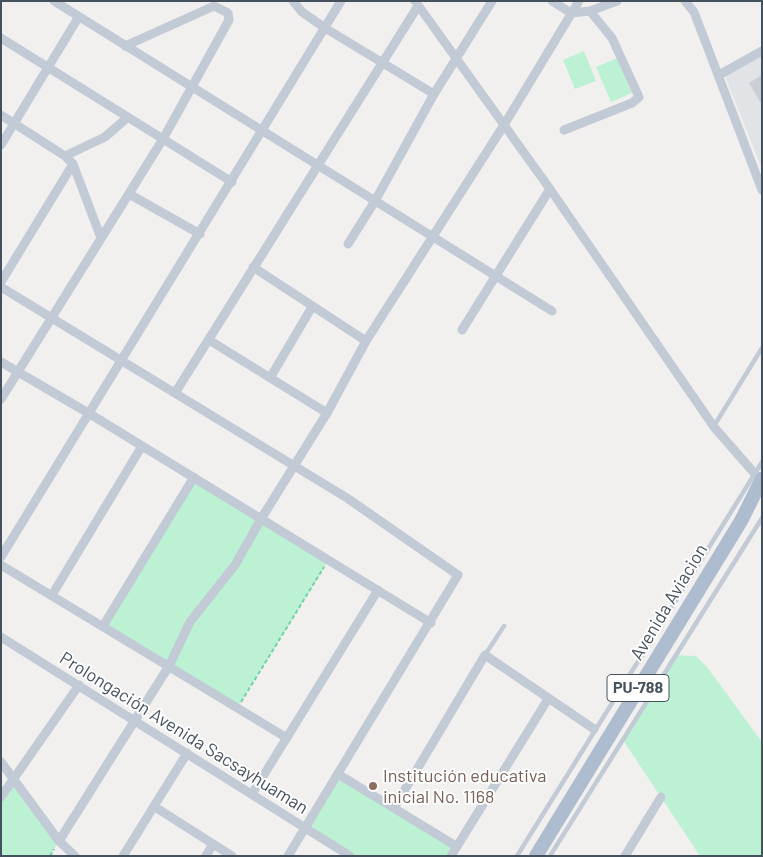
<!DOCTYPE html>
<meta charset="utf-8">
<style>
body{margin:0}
#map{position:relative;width:763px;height:857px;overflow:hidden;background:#f2efef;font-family:Barlow,sans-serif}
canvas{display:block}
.frame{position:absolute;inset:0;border:2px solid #46515e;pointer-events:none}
</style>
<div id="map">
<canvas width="763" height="857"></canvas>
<div class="frame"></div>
</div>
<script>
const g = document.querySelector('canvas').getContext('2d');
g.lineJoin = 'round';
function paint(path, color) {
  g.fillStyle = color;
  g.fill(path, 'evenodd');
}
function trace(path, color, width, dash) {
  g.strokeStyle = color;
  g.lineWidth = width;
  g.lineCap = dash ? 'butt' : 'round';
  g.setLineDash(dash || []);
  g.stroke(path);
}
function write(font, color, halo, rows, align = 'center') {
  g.font = font + ' Barlow,sans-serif';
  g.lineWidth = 4;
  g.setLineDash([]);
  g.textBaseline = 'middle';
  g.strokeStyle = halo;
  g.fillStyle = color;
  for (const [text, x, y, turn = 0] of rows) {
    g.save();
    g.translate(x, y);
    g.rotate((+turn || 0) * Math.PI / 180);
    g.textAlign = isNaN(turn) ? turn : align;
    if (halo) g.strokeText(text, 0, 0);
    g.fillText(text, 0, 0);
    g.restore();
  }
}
const airport = new Path2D(`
 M762,55V169L725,76Z`);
const green = new Path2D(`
 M584,51L596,81L575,89L563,60Z
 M617,58L632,93L611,102L596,67Z
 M194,477L329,560L237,708L103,626Z
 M673,655L696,656L707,667L762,742V856H700L623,740Z
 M338,774L456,846L451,856H350L305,828Z
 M14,780L59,841L50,856H1V798Z`);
const building = new Path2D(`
 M762,75V105L749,83Z`);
const path = new Path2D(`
 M241,702L324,567
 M50,856L54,849`);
const lane = new Path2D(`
 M714,426L762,348
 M485,655L504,626
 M517,856L762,462
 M550,856L762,518`);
const street = new Path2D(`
 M54,1L552,311
 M293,1L302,12L325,28L434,94
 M415,1L550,189L714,427L762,482
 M552,1L571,13L590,11L617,1
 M685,1L694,12L762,190
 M1,38L232,182
 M719,75L762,51
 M1,115L65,156L73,164L101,238
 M564,130L632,103L639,97L612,38L590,11
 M1,145L78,18
 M65,156L105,137L128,117
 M129,194L200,234
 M348,244L375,201L434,94L492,1
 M253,267L366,341
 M1,282L73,164
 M1,287L347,498L458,575L288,856
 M462,330L550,189
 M209,340L327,413
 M1,362L90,414L431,623
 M270,378L312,307
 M175,393L418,6
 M1,399L163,139L229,20L228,13L214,6L125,46
 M1,557L341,1
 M1,565L287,738
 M52,595L142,446
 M103,626L194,477
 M1,637L350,856
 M1,762L59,841L75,856
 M338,774L456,846
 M252,794L378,590
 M1,797L79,685
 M155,807L232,856
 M394,808L485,655L594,729
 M59,841L169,666L190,622L235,565L261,519L327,413L366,341L504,125L579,1
 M123,856L187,753
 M206,856L213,844
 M451,856L548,699
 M625,856L661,797`);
const primary = new Path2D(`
 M536,856L741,521L762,479`);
const markers = [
 [373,786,5,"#8d6e63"]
];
const shields = [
 [638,688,62]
];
const shieldNames = [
 ["PU-788",638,688]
];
const streetNames = [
 ["Avenida Aviacion",669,602,-59],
 ["Prolongación Avenida Sacsayhuaman",184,733,32]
];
const educationNames = [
 ["Institución educativa",383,776],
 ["inicial No. 1168",383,797]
];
paint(airport, '#e1e3e7');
paint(green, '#bcf1d4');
paint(building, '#cbced4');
trace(path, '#72d1a9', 2, [4, 2.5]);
trace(lane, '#c2cad5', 4.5);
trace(street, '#c2cad5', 9);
trace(primary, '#aebccf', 14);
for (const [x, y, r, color] of markers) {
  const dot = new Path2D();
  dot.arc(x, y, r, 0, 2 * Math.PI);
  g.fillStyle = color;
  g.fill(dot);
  trace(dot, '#fff', 2);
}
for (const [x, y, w] of shields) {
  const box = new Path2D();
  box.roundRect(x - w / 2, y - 13.5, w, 27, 4);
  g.fillStyle = '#fff';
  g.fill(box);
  trace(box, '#46515e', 1);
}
write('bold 16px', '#46515e', null, shieldNames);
write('18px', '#46515e', '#fff', streetNames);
write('18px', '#785e54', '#fff', educationNames, 'left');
</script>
